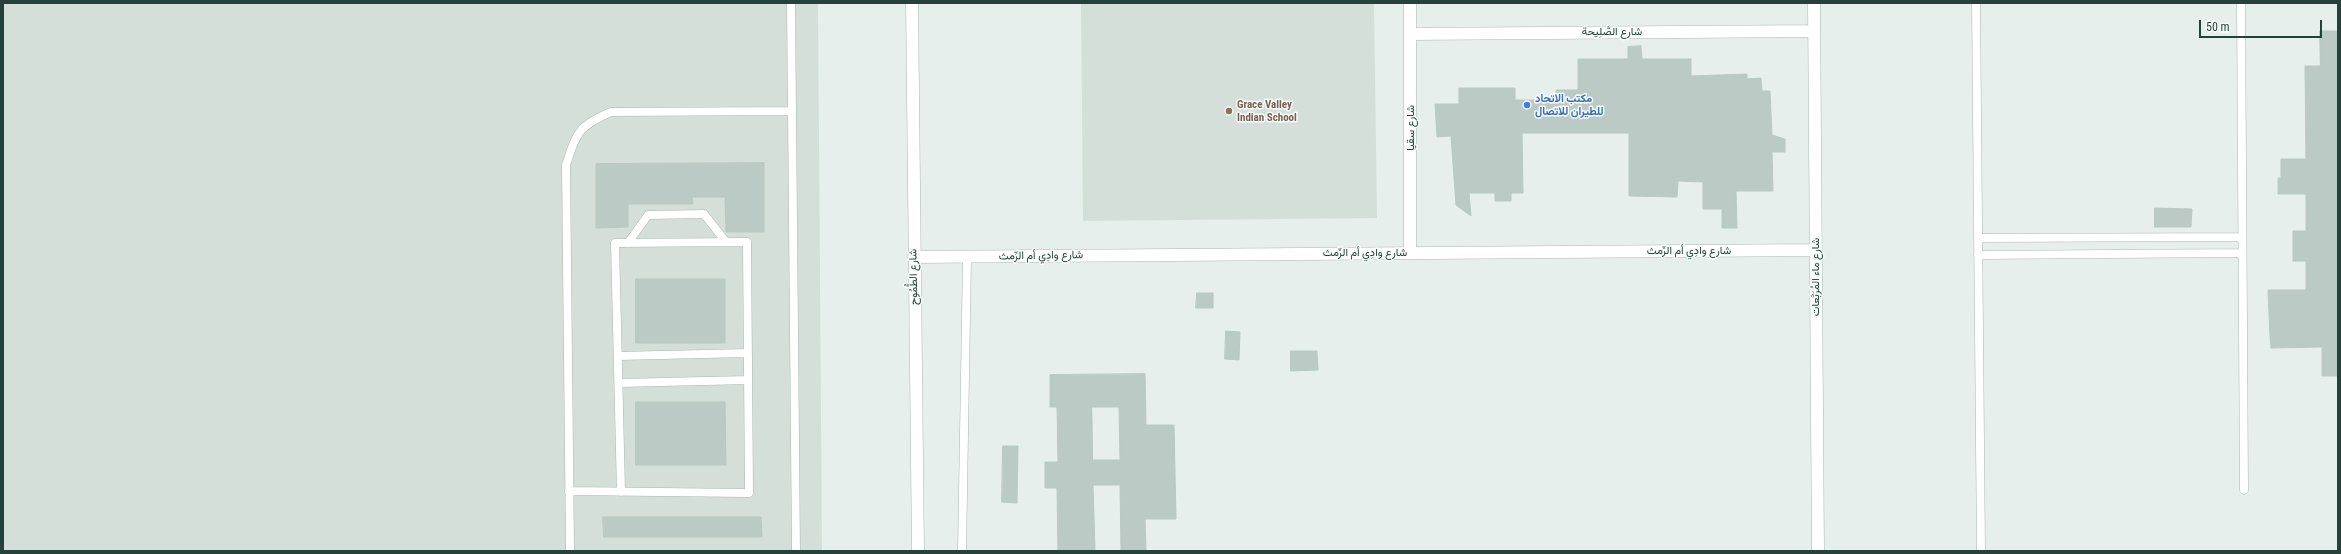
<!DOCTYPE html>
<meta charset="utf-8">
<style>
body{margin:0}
#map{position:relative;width:2341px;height:554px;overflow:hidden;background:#e6efeb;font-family:"Roboto Condensed",sans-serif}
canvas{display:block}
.frame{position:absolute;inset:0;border:4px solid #24423a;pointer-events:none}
.scale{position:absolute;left:2199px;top:20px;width:123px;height:18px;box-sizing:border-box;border:2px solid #24423a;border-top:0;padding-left:5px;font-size:12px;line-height:14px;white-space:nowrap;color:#24423a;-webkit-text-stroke:3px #f7fbf9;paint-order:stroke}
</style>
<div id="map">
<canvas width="2341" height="554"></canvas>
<div class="frame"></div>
<div class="scale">50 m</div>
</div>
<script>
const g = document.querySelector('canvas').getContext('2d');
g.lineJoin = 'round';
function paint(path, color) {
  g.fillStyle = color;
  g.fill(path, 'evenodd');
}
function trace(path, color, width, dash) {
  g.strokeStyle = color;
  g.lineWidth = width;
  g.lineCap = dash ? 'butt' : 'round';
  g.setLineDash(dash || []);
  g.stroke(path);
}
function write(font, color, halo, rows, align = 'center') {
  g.font = font + ' "Roboto Condensed",Vazirmatn,sans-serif';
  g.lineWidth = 3;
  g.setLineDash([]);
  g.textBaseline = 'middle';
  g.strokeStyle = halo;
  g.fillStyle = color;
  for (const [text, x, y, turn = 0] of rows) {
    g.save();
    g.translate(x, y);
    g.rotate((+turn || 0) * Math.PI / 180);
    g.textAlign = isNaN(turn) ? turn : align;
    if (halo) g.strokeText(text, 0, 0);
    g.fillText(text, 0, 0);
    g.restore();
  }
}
const built = new Path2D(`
 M3,3H818L822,551H3Z
 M1081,3H1374L1377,218L1083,221Z`);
const building = new Path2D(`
 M2320,31H2338V376H2322V347L2271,348L2270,336L2268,290H2306V261H2293V231H2306V194H2278V178H2281V159H2306L2305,66H2320Z
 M1641,46L1642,59H1691V76L1747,74V79L1761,78L1762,91H1770L1772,135L1785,139V152H1772L1773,191H1736L1737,228H1722V209H1703V182L1678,181L1677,197L1629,196V133H1522L1523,193H1511V201H1495V193H1469L1471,216L1456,205L1451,136L1437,137L1435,104H1459V88H1515V100H1556V90H1578V59H1628V47Z
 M764,163V232H726L725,197H692L693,204H628V227L596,228V164Z
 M2155,208L2192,209L2191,227H2155Z
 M636,279H725V343H636Z
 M1197,293H1213V308H1196Z
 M1226,331L1240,332L1239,360L1225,359Z
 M1291,351H1317L1318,370L1291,371Z
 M1145,374L1146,425H1174L1176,519H1145L1146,551H1121L1120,485H1093L1095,551H1058L1057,488H1045V462H1058L1057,407H1050V375ZM1092,407H1119L1120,460H1093Z
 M636,402H725L726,465H636Z
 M1003,446H1018L1017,503L1002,502Z
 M603,517H761L762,537H604Z`);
const service = new Path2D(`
 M791,3L796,551
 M1976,3L1981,551
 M2241,3L2244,490
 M1978,238L2242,237
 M628,243L648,215L704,214L726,242
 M1978,255L2242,253
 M618,356L747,353
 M619,383L748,380
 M569,491L749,493L747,242L615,243L621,492
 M570,551L566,165C577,132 578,126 611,112L792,111
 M962,551L967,258`);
const minor = new Path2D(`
 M912,3L918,551
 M1814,3L1818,551
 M1411,34L1814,31
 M1410,253V3
 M914,257L1816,250`);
const markers = [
 [1527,105,4,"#3f7fe0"],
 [1229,111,4,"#8d6e63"]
];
const streetNames = [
 ["شارع الصَّلِيحة",1612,32],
 ["شارع سقيا",1411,128,-90],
 ["شارع وادِي أم الرِّمث",1689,251],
 ["شارع وادِي أم الرِّمث",1365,253],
 ["شارع وادِي أم الرِّمث",1041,256,-1],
 ["شارع الطُّمُوح",914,277,-91],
 ["شارع ماء المُرَبَّعات",1816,277,-90]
];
const shopNames = [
 ["مكتب الاتحاد",1535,99],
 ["للطيران للاتصال",1535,112]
];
const educationNames = [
 ["Grace Valley",1237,105],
 ["Indian School",1237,118]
];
paint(built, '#d4dfda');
paint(building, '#bbcac4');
trace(building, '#b8c9c2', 1);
trace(service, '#a8b8b2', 9);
trace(minor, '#a8b8b2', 13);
trace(service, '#fff', 8);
trace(minor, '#fff', 12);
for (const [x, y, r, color] of markers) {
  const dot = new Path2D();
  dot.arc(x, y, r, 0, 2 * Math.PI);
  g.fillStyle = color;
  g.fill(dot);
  trace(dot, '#f7fbf9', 1.5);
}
write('11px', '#24423a', '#f7fbf9', streetNames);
write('bold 11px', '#366cbe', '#f7fbf9', shopNames, 'left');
write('bold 11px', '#785e54', '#f7fbf9', educationNames, 'left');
</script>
